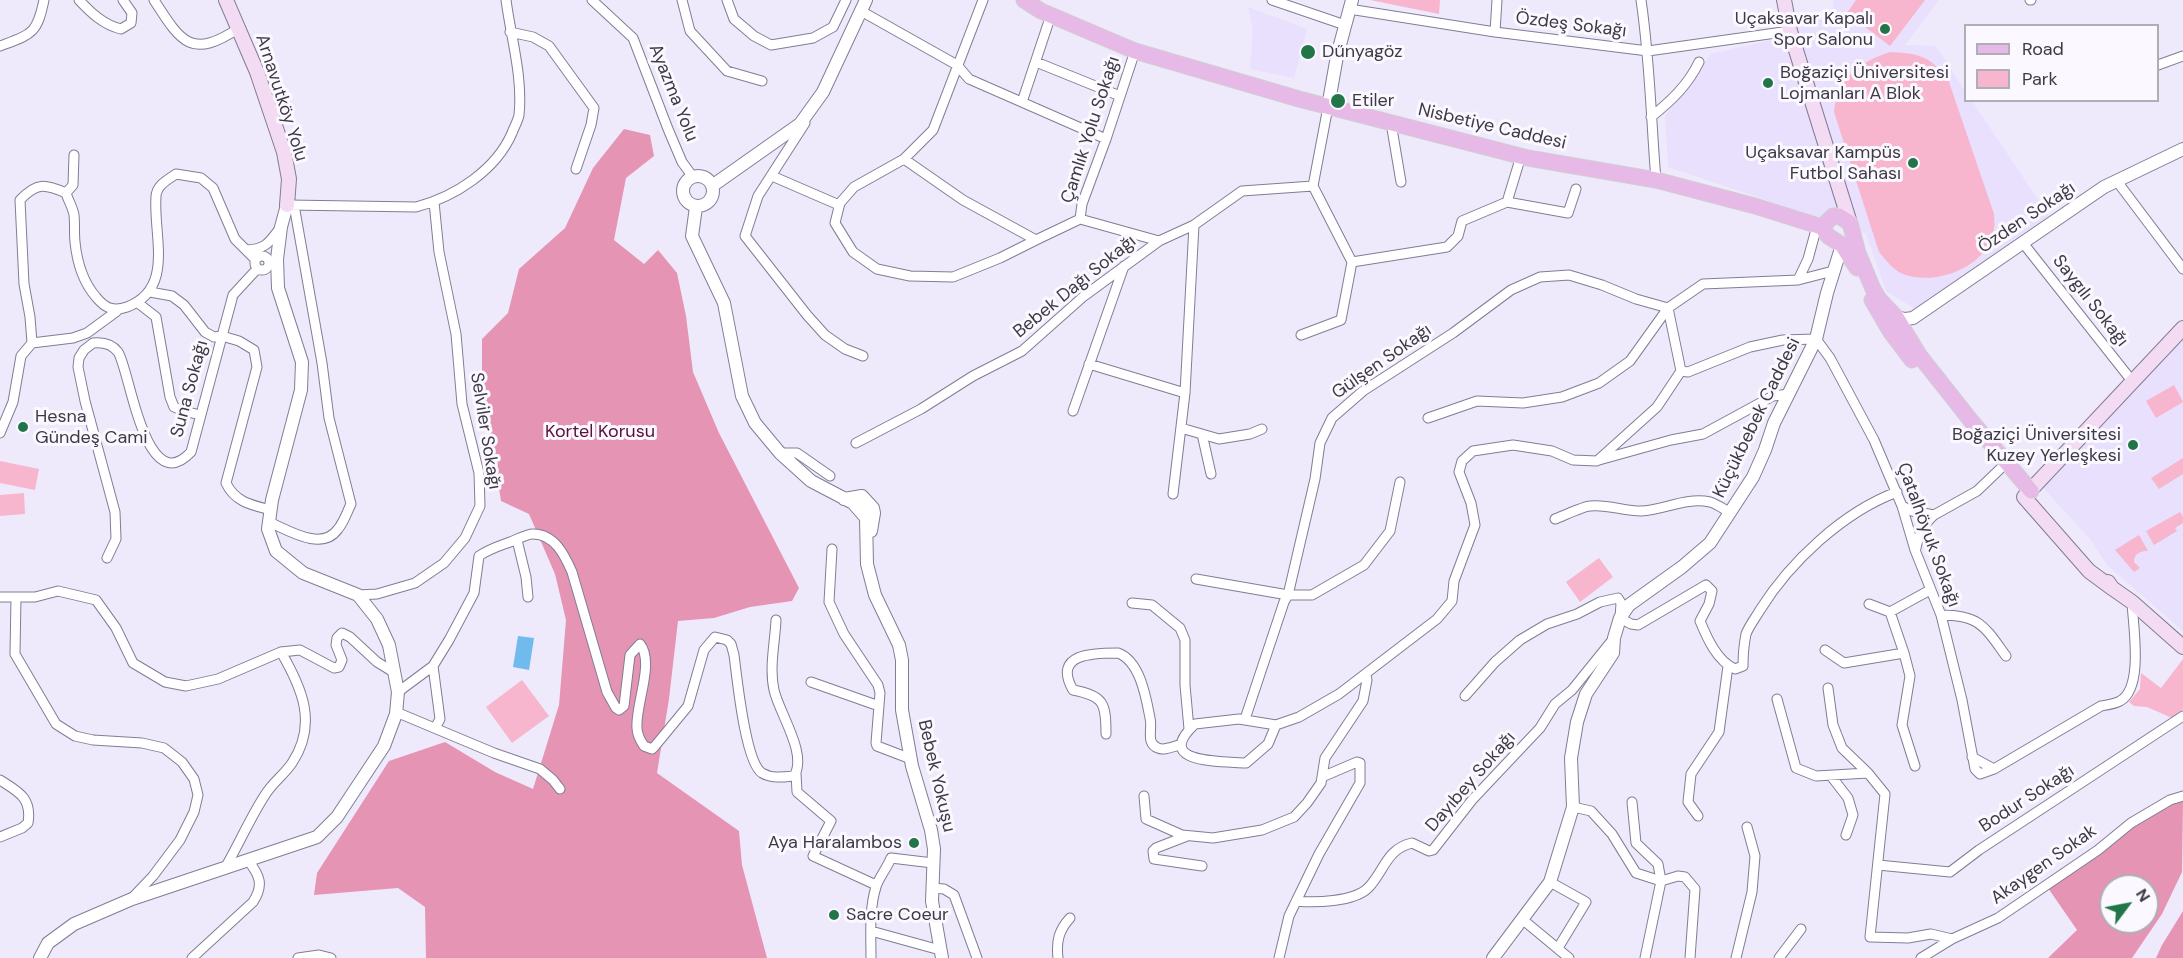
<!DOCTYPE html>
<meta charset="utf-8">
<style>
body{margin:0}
#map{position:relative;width:2183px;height:958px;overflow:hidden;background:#eeeafb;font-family:"DM Sans",sans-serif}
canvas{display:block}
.legend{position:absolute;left:1964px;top:24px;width:195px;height:78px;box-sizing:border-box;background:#fbf9ff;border:2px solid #afadb5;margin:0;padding:8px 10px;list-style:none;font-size:18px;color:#3d3a45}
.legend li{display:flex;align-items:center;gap:12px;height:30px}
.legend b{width:30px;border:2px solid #afadb5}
.north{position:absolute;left:2099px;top:874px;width:60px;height:60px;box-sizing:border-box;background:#fbf9ff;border:2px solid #afadb5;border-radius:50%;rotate:58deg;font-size:16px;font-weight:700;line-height:24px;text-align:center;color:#3d3a45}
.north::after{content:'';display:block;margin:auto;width:21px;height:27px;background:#217548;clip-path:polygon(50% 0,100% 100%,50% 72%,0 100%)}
</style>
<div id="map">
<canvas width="2183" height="958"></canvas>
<ul class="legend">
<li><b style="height:8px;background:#e6b9e6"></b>Road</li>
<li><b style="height:16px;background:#f7b6cd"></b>Park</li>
</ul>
<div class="north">N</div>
</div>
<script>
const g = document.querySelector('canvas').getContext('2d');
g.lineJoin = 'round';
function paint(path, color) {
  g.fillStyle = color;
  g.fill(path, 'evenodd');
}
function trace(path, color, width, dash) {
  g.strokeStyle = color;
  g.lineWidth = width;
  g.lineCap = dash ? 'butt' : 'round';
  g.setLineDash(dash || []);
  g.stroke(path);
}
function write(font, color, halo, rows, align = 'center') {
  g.font = font + ' "DM Sans",sans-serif';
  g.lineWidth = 6;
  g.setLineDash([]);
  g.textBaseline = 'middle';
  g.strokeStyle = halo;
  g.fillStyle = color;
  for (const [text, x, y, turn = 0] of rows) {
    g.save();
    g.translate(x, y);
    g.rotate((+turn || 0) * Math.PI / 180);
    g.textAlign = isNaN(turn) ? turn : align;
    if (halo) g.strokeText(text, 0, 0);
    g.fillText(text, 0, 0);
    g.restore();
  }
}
const built = new Path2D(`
 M1833,0H1939L1905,45L1936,46L1965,91L1966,100L1972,101L2049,216L1915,309L1886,291L1866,234L1668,167L1665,116L1711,54L1794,35L1793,23L1834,18Z
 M1248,7L1307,29L1294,78L1250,69L1253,29Z
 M2183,338V631L2107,565L2090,539L2043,488Z`);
const green = new Path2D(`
 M1370,0H1440L1439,14Z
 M1856,0H1925L1890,46L1847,13Z
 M1890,52C1918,53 1930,56 1948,79L1994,214C1994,218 1995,224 1994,228C1990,266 1936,287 1903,274C1893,270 1886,260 1879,252L1834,112C1838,77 1858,63 1890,52Z
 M2174,385L2183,402L2156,418L2146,401Z
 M2183,458V474L2159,489L2151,478Z
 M0,461L39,469L35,490L0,483Z
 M24,493L25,514L0,516V495Z
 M2180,512L2183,517V523L2175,528L2177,531L2154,545L2146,531Z
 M2139,535L2148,551C2141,551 2134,553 2134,562L2140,568L2134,572L2115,550Z
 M1599,558L1613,577L1580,602L1566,582Z
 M2183,659V709L2172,718L2147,707L2134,706L2129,702L2140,689L2141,673L2161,688Z
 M522,680L549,716L512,743L486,707Z`);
const forest = new Path2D(`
 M624,129L650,135L654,156L626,178L614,240L644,264L658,250L677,273L686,316L693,372L719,433L799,588L792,601L750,607L714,618L678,621L669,699L657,773L739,831L742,865L767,958H426L425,907L398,888L314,895L317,873L389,761L445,742L495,772L533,789L559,705L566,620L555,574L529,514L501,501L482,380V339L508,313L519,269L565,228L593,168Z
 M2183,801L2182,872L2162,914L2132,958H2048L2077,930L2048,888C2065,877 2083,866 2100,854C2126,834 2151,810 2183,801ZM2111,886H2147V922H2111Z
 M2183,911V958H2156L2162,945Z`);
const water = new Path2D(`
 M518,636L534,638L529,670L513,667Z`);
const minor = new Path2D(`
 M79,0C91,13 104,25 121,29L131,23L132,13L123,0
 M154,0C181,42 191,60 239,28
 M592,0L633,38L668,129L682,162L693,177
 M682,0L690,31L727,71L762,81
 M727,0L734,19L754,36L771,45L813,38L833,27L846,0
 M983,0L933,130L904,159L854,187L840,203L835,223L853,252L877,269L910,276L953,277L1000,258L1036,240
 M1272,0L1345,25
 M1641,0C1650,60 1651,120 1656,180
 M2030,0H2031
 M1349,9L1495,32L1648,51L1790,31
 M861,11L957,65L969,79L1106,139
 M510,32L533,37L549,46L594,108L591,125L576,169
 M1495,32L1497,0
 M0,46C32,34 37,34 44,0
 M1036,62L1120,96
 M2158,65L2183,56
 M1022,102L1051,15
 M1651,117C1671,101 1688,85 1699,62
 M805,123L758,196L745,236L807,315L825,335L845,349L863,356
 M1391,123L1401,182
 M904,159L963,200L1036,240L1080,219L1159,241
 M772,176L839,205
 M2116,180L2183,269
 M1313,186L1352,262
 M1313,186L1328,107
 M66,193L73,185L74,155
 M1507,202L1568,213L1576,189
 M289,205L416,207C455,197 496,170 512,133C514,127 518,121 519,115C523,77 511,38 506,0
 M1080,219L1082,204L1106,139L1135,51
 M2023,243L2132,381
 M246,250C267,249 269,242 281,227
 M255 263a7 7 0 1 1 14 0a7 7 0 1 1-14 0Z
 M1352,262L1447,247L1458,236L1462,221L1507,202L1521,156
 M1798,280L1808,259L1817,226
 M150,292L172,296L184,305L205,332L214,337L222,336L239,341L254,350L257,367L226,483C235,502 251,505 271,510
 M138,303L156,317L170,397L174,407L184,411L200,415
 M1301,335L1341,320L1352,262
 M32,343L30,317L24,284L20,200C37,182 45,184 66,193C68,200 73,208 74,215C75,224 74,233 75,242C77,262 83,282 96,297C105,308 113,312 127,307C175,289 153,235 156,197C156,186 167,180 176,174L201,178L213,188L235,239L255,259
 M93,343C102,342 112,344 118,352C130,370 145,501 191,452L233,295L257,269
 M93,343L84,350L79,358L78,367L85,401L115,512L116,539L107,558
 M1089,364L1185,393
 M1681,371L1688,372L1750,347L1783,340L1816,339L1830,358L1874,440L1902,506L1915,550L1941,615L1962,700L1975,769L1980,774L1994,769L1972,757
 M1073,411L1124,266
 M1428,418L1477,401L1523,403L1562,397L1599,383L1630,361L1668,308L1703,284L1798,280L1833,271
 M1181,428L1219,439L1250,434L1262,429
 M0,433L13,402L21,356L32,343L73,338L87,333L117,311
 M1202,434L1211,474
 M856,443L921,409L973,376L1022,351L1084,296L1159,241L1194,225L1242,191L1313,186
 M780,453H797L830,476
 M1599,460L1671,440L1703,434L1773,396L1789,394
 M1173,494L1185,393L1194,225
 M1902,506L1912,511L1934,515C1923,525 1919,533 1916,548
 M1934,515L1977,491L2000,469
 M1555,519C1563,516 1584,506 1590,506C1607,504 1624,511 1641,511C1664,510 1686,497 1710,502C1717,504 1725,510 1731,513
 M269,522C288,530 322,552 338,529C344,522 347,512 351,504L329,418L322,363L294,205
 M517,540L526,577L528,597
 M832,549L829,602L844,634L878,685L880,693L876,743L877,746L911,759
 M1196,579L1288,595H1312L1364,565L1390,531L1400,482
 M358,595L377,594L415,583L444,563L465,538L480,506L479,473L462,404L456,334L439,252L434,202
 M0,597H35L58,591L96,600L116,628L133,663L165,682L186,686L218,679L281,652C302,688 318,724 292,763C284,775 272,783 265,795C250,818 239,844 225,868
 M16,597L15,654L56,724L75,736L93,740L142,743L164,748L182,762L194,779L198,795L194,812L180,840L153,876L133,897
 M1132,603L1152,605L1180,628L1185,640V685L1189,729
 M1869,604L1890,612
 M1941,615C1980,615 1985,627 2006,656
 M1825,650L1844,663L1904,653
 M281,652L300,650L334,668L339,667L342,660L336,645L337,638L342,633L350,637L377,662L395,673
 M433,666L440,719L435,728
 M811,682L879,706
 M1828,688L1833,725L1842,748L1868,773L1885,794L1870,937L1908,938L1931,934L1952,939
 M398,692L433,666L449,640L474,593L479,556C489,549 499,546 510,542C516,540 526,534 533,534C555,534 565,556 572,572L607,692L616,708L619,710L624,706L630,655L640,644C655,663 635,705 637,728C637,735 640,740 644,746L652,749L655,746L688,706L704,650L715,637L727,640L731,644L734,655C737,677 745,762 762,773C772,779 784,777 794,776C808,754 779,713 774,690C769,668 775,642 776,620
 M1465,696L1495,662L1520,640L1547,624L1577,614L1600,602L1618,598L1621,603L1620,618L1631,624L1638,625L1706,585L1712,591L1709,604L1700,621C1707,638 1717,661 1735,669L1743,666C1743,655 1744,644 1746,634C1749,626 1756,617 1760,610C1790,562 1843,512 1897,492
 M1777,699L1796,768L1816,776L1868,773
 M396,712L494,753L540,769L553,780L560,789
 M1245,719L1284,602L1288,595L1315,479L1320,443L1332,418L1363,391L1453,333L1511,290L1540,277L1569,275L1602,285L1636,299L1668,308L1681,371L1657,407L1597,461L1573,460L1552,451L1513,445L1473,451L1462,461L1459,472L1471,503L1475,525L1454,581L1452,601L1437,619L1339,694L1299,717L1276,725L1239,719L1195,724C1152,764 1221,761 1246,763L1268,744L1276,725
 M1106,734C1106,703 1104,696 1073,690C1052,653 1094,653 1118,653C1140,661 1146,697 1150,718C1152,725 1149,734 1151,741C1152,744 1155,747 1158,748C1164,751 1174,746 1180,745
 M1915,766L1902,725L1910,676L1904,653L1890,612L1930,590
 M1994,769L2101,706C2107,705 2115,704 2120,701C2144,688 2133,626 2132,602
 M796,773L797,792L831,821L813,856L876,885
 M1831,776L1848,798L1853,815L1846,835
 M0,780C19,792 32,798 28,823L22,828L0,837
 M1144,796L1146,819L1182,835L1213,838L1262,830L1294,817L1307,803L1321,783L1325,758L1363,701L1367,680L1366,675
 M1632,802L1636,843L1658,864L1661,881L1645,958
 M1573,807L1591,811L1612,834L1636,873L1661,881L1678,876L1685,877L1695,889L1690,958
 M1698,816L1688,802L1691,774L1719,732L1728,666
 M1187,836L1156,848L1153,851L1154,859L1202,866
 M1878,865L1950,872L1979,850L2183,716
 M1550,882L1586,902L1558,948
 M932,888L944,889L954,895L977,958
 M1296,901C1314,903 1354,902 1368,888C1384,872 1386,849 1412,843L1429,851L1433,850L1472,800L1540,728L1555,704L1572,690L1614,638
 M1522,919L1569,958
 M871,931L940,950
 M192,958L253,902C264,885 260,876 248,860
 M298,958L319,955L331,958
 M871,958C871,935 869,909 876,887C878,879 887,868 891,858L933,863
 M1058,958C1056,941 1059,930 1070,918
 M1279,958L1289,916L1319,854L1360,783V763L1357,762L1322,777
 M1736,958L1752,892L1755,856L1747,827
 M1779,958L1801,929
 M1921,958L1952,939L1998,918L2098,850L2131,823L2170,800L2183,796`);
const tertiary = new Path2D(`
 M1328,107L1337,56L1352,0
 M683 191a15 15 0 1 1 30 0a15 15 0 1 1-30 0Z
 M712,186L800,124L823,92L866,0
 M696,207L692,236L724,303L742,396L755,423L780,453L811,481L853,503L866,518L867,564L875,595L899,645L902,660V710L912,766L931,830L934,849L932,901L942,958
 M1896,317L1905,319L1913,318L2104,187L2183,149
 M844,499L862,496L873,508L874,513L871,531
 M40,958L48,943L74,924L132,899L317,837L337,817L384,746L396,714L398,692L389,645L377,619L358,595L303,573L276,551L268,529L272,500L301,390L302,362L278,288L277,259L281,227L287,205
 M1493,958L1550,882L1573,807L1571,758L1577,722L1586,694L1613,653L1614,638L1620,618L1629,605L1682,567L1710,543L1753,477L1765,450L1774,423L1816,339L1827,293L1842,245`);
const secondary = new Path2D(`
 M226,0L257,72L284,152L289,179L287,205
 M1784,0L1790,31L1850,223
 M2108,582L2112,588L2132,602L2183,647
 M2112,588L2089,571L2024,497L2183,328`);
const primary = new Path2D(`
 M1024,0L1041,11L1135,51L1299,99L1528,158L1656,180L1755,206L1822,227
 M1822,227L1833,216H1839L1850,223L1858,253L1873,289L1879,299L1896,317L1919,355L1972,422L2031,491
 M1822,227L1828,236L1842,245L1857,268
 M1872,300L1890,331L1912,360`);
const markers = [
 [1885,29,6,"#217548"],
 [1308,52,8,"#217548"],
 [1768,83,6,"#217548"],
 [1338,101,8,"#217548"],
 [1913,163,6,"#217548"],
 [23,427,6,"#217548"],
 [2133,445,6,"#217548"],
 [914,843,6,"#217548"],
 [834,915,6,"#217548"]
];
const poiNames = [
 ["Uçaksavar Kapalı",1873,19,"right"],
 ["Spor Salonu",1873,40,"right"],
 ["Dűnyagöz",1322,52],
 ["Boğaziçi Üniversitesi",1780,73],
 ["Lojmanları A Blok",1780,94],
 ["Etiler",1352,101],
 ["Uçaksavar Kampüs",1901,153,"right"],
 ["Futbol Sahası",1901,174,"right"],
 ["Hesna",35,417],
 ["Gündeş Cami",35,438],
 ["Boğaziçi Üniversitesi",2121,435,"right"],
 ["Kuzey Yerleşkesi",2121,456,"right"],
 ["Aya Haralambos",902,843,"right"],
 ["Sacre Coeur",846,915]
];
const streetNames = [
 ["Özdeş Sokağı",1571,25,7],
 ["Ayazma Yolu",673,93,68],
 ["Arnavutköy Yolu",281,98,72],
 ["Nisbetiye Caddesi",1492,127,13],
 ["Çamlık Yolu Sokağı",1091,130,-72],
 ["Özden Sokağı",2027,218,-34],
 ["Bebek Dağı Sokağı",1075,287,-39],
 ["Saygılı Sokağı",2090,301,52],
 ["Gülşen Sokağı",1382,362,-35],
 ["Suna Sokağı",190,389,-75],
 ["Küçükbebek Caddesi",1757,418,-64],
 ["Selviler Sokağı",485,431,81],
 ["Çatalhöyuk Sokağı",1928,535,70],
 ["Bebek Yokuşu",936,776,77],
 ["Dayıbey Sokağı",1471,782,-49],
 ["Bodur Sokağı",2027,799,-33],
 ["Akaygen Sokak",2044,865,-35]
];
const parkNames = [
 ["Kortel Korusu",600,432]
];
paint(built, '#e8e0fd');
paint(green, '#f7b6cd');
paint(forest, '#e694b4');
paint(water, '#70baee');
trace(minor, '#837c95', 11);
trace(tertiary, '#837c95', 14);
trace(secondary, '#837c95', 16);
trace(primary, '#d0d0d2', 17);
trace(minor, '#fff', 9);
trace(tertiary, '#fff', 12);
trace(secondary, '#f3dcf3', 14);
trace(primary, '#e6b9e6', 15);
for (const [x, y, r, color] of markers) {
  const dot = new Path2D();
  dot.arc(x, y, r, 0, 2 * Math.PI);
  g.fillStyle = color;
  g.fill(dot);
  trace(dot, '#fbf9ff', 2);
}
write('18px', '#3d3a45', '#fbf9ff', poiNames, 'left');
write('18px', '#3d3a45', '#fbf9ff', streetNames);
write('18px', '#591134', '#fbf9ff', parkNames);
</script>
